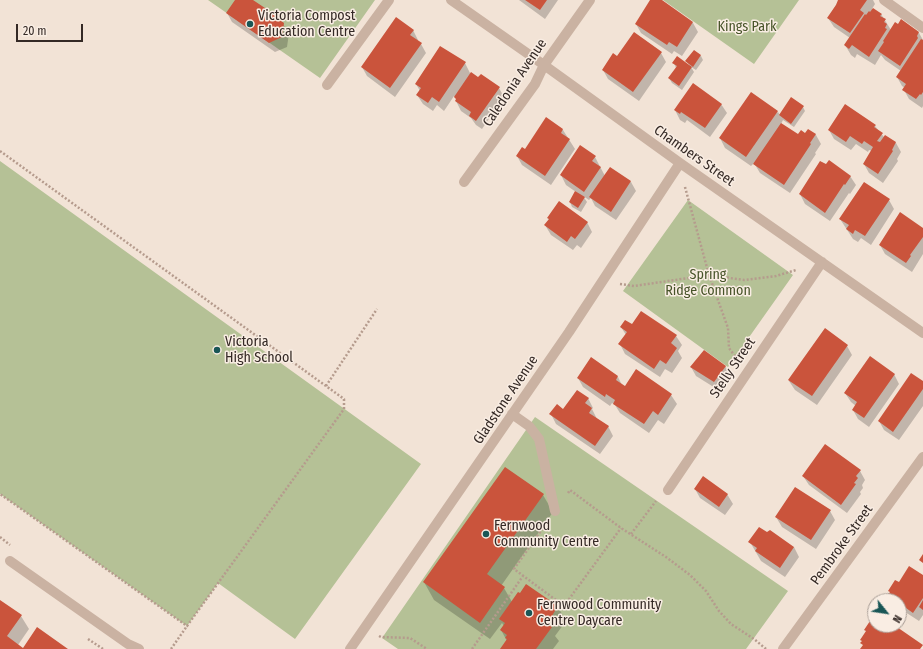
<!DOCTYPE html>
<style>
body{margin:0}
#map{position:relative;width:923px;height:649px;overflow:hidden;background:#f2e3d6;font-family:"Fira Sans Condensed",sans-serif}
canvas{display:block}
.north{position:absolute;left:867px;top:593px;width:40px;height:40px;box-sizing:border-box;background:#f9ede3;border:1px solid #aa9f97;border-radius:50%;rotate:120deg;font-size:11px;font-weight:700;line-height:16px;text-align:center;color:#342925}
.north::after{content:'';display:block;margin:auto;width:14px;height:18px;background:#195656;clip-path:polygon(50% 0,100% 100%,50% 72%,0 100%)}
.scale{position:absolute;left:16px;top:24px;width:67px;height:18px;box-sizing:border-box;border:2px solid #342925;border-top:0;padding-left:5px;font-size:12px;line-height:14px;white-space:nowrap;color:#342925;-webkit-text-stroke:3px #f9ede3;paint-order:stroke}
</style>
<div id="map">
<canvas width="923" height="649"></canvas>
<div class="north">N</div>
<div class="scale">20 m</div>
</div>
<script>
const g = document.querySelector('canvas').getContext('2d');
g.lineJoin = 'round';
function paint(path, color) {
  g.fillStyle = color;
  g.fill(path, 'evenodd');
}
function trace(path, color, width, dash) {
  g.strokeStyle = color;
  g.lineWidth = width;
  g.lineCap = dash ? 'butt' : 'round';
  g.setLineDash(dash || []);
  g.stroke(path);
}
function write(font, color, halo, rows, align = 'center') {
  g.font = font + ' "Fira Sans Condensed",sans-serif';
  g.lineWidth = 3;
  g.setLineDash([]);
  g.textBaseline = 'middle';
  g.strokeStyle = halo;
  g.fillStyle = color;
  for (const [text, x, y, turn = 0] of rows) {
    g.save();
    g.translate(x, y);
    g.rotate((+turn || 0) * Math.PI / 180);
    g.textAlign = isNaN(turn) ? turn : align;
    if (halo) g.strokeText(text, 0, 0);
    g.fillText(text, 0, 0);
    g.restore();
  }
}
const green = new Path2D(`
 M208,0H375L320,78Z
 M663,0H799L754,64Z
 M0,161L421,464L295,639L218,583L187,626L0,494Z
 M688,200L793,275L728,367L623,291Z
 M535,417L788,591L746,649H398L382,638Z`);
const shadow = new Path2D(`
 M236,0H251L267,11L270,15L283,24L289,33L287,47L275,52L232,22L227,13Z
 M519,0H558L545,19Z
 M652,0H660L693,23L698,32L682,56L674,51L672,54L641,33L636,24Z
 M839,0H873L875,4L872,9L881,14L891,30L898,25L901,21L919,33L923,40V106L922,108L909,99L904,90L905,88L902,86L897,77L901,71L885,60L881,55L875,65L857,54L855,58L851,55L845,45L850,38L834,27L828,18Z
 M413,30L418,40L417,41L421,44L426,53L395,97L367,76L362,67Z
 M694,51L701,56L703,60L696,70L691,67L694,72L682,90L672,83L669,78L676,68L674,63L690,66L686,61Z
 M661,53L666,62L639,101L608,79L603,70L617,57Z
 M465,63L470,73L479,78L499,88L504,97L482,129L476,125L471,118L461,111L456,101L457,100L454,96L444,111L437,105L433,111L423,104L417,95L420,91L416,84Z
 M721,104L727,113L710,137L687,120L685,123L680,120L675,110Z
 M845,105L875,126L884,137L885,136L896,143L901,152L897,159L898,161L883,183L869,173L864,164L872,151L869,150L868,152L856,144L851,150L834,139L829,130Z
 M803,107L805,111L794,127L783,120L781,124L798,136L805,134L808,130L816,135L821,144L815,153L816,154L790,193L760,173L754,163L751,166L725,148L720,138L778,112L780,115Z
 M547,119L563,130L575,149L551,185L522,165L517,156L526,150Z
 M580,147L595,157L605,176L610,168L631,182L636,191L616,220L595,206L591,198L589,200L583,196L587,202L581,212L572,207L570,202L576,192L566,185L561,175Z
 M850,176L856,185L850,194L849,193L830,221L805,204L800,194Z
 M889,200L894,209L871,245L861,238L858,242L853,239L840,219Z
 M548,218L587,222L592,232L581,248L577,245L573,250L551,235L545,225L549,220Z
 M923,229V254L912,272L885,254L880,245Z
 M632,326L676,336L682,345L678,351L682,358L672,373L665,369L660,377L625,354L620,344L626,335L621,327Z
 M847,346L852,355L817,405L795,390L789,381Z
 M725,366L731,376L720,391L696,376L691,367Z
 M636,371L671,395L677,404L664,424L658,420L649,433L620,413L615,405L612,403L610,406L583,387L578,378L618,377L622,385L625,387Z
 M894,374L899,384L869,427L858,419L853,410L856,406L851,402L845,393Z
 M923,382V406L899,440L884,430L879,421Z
 M588,398L593,408L592,409L597,419L608,426L613,436L600,454L556,424L551,414L564,411Z
 M860,471L865,480L862,485L863,488L860,492L861,494L847,513L809,485L803,476Z
 M695,489L727,494L733,504L725,515L700,498Z
 M543,495L553,512L501,586L504,588L512,602L520,594L526,585L558,607L566,621L555,636L559,641L553,649H501L507,641L501,630L504,626L502,623L490,639L434,600L424,582Z
 M830,511L835,520L816,549L782,527L776,517Z
 M750,542L794,547L799,557L785,577L761,561Z
 M923,576V615L919,621L899,608V601H892L889,596L899,584Z
 M0,601L21,616L29,629L18,645L23,649H0Z`);
const building = new Path2D(`
 M235,0H253L268,10L264,16L271,13L284,23L282,37L269,43L226,13Z
 M525,0H547L540,10Z
 M650,0H662L693,22L677,47L669,42L667,45L635,24Z
 M838,0H867L860,10L864,13L850,33L827,18L836,5Z
 M873,8L882,14L880,16L886,19L884,22L887,24L885,28L887,29L869,57L852,45L849,49L844,45L865,14L866,15L869,11L870,12Z
 M396,17L414,30L410,35L422,43L390,88L361,67Z
 M901,19L919,32L917,36L918,38L900,66L878,51L884,42L883,41L895,22L898,24Z
 M634,32L662,52L633,92L602,70L613,53L617,56Z
 M921,39L923,40V92L921,95L920,94L916,99L902,90L906,84L896,77Z
 M440,46L466,62L439,102L432,97L428,103L416,95L421,88L415,84Z
 M694,50L701,55L693,67L685,61Z
 M677,56L692,67L679,86L668,78L677,66L672,63Z
 M471,72L478,77L481,74L500,87L476,121L469,116L471,112L455,101L456,99L454,97Z
 M693,83L722,104L705,128L681,112L680,114L674,110Z
 M751,92L778,111L746,157L719,138Z
 M791,97L804,106L791,124L779,115Z
 M845,104L876,125L874,127L883,133L877,141L880,142L885,135L896,142L892,150L893,151L878,174L863,164L873,147L864,141L862,144L850,136L846,142L828,130Z
 M546,117L563,129L561,133L570,139L545,176L516,156L522,147L525,149Z
 M781,123L798,134L801,130L805,133L808,129L816,134L810,143L811,144L784,185L753,164Z
 M580,145L596,156L592,161L601,167L584,192L560,175Z
 M829,160L851,176L845,185L844,184L825,213L799,194L820,161L826,164Z
 M610,167L631,181L611,212L589,197Z
 M864,182L890,199L865,236L855,230L853,234L846,229L849,225L839,219Z
 M575,191L585,197L578,208L569,202Z
 M559,201L588,222L575,239L571,236L567,242L544,225L549,219L547,218Z
 M900,212L923,228V237L910,255L911,256L906,263L879,245Z
 M641,311L677,335L671,343L677,348L666,364L660,360L654,369L618,344L627,332L620,327L625,320L632,324Z
 M825,328L848,345L812,396L788,380Z
 M704,350L726,366L714,382L690,367Z
 M870,356L895,374L864,418L852,410L857,402L844,393Z
 M591,357L618,376L616,380L625,386L636,369L672,394L658,415L653,411L644,424L613,404L615,400L606,394L605,397L577,378Z
 M911,373L923,381V389L893,432L878,421Z
 M577,390L589,398L585,403L592,408L589,413L609,426L595,446L549,414L557,404L563,409Z
 M825,444L861,470L856,476L858,478L854,483L856,484L841,505L802,476Z
 M505,467L544,494L487,574L505,587L480,623L423,582Z
 M703,476L728,494L719,507L694,489Z
 M795,487L831,510L811,540L775,517Z
 M759,527L767,532L770,530L794,547L780,568L755,551L757,548L748,542Z
 M923,554V563L919,560Z
 M909,566L923,575V598L913,613L899,603V601H896L888,595L890,592L888,591L895,580L899,582Z
 M526,584L558,606L547,624L552,627L536,649H500L507,639L505,638L507,635L500,630L505,623L499,619L518,592L520,593Z
 M0,600L22,615L7,636L23,648L37,627L68,649H0Z
 M923,600V610L919,607Z
 M875,620V625H894L923,645L920,649H860L863,645L860,643L862,641L860,640L866,631L864,630L870,621L873,623Z`);
const path = new Path2D(`
 M0,151L344,399V409L187,626L0,494
 M685,187L709,275L728,328L729,348L737,359
 M620,284L634,286L709,275L744,280L776,276L796,270
 M326,386L377,309
 M568,493L570,490L621,528L666,557L690,575L706,591L719,611L731,624L754,639L766,649
 M545,525L514,569L564,606L621,528
 M631,534L656,501
 M0,537L10,545
 M379,636L381,637L410,638L427,649
 M88,639L103,649
 M171,649L187,626
 M472,649L523,576`);
const minor = new Path2D(`
 M451,0L544,65L680,163L923,333
 M884,0L923,28
 M327,85L389,0
 M464,182L535,84L544,65L590,0
 M512,414L529,426L539,439L555,511
 M668,490L822,262
 M10,561L128,644L139,649
 M350,649L569,332L680,163
 M783,649L923,457`);
const markers = [
 [250,24,4,"#195656"],
 [217,350,4,"#195656"],
 [486,534,4,"#195656"],
 [529,613,4,"#195656"]
];
const poiNames = [
 ["Victoria Compost",258,16],
 ["Education Centre",258,32],
 ["Victoria",225,342],
 ["High School",225,358],
 ["Fernwood",494,526],
 ["Community Centre",494,542],
 ["Fernwood Community",537,605],
 ["Centre Daycare",537,621]
];
const parkNames = [
 ["Kings Park",747,27],
 ["Spring",708,275],
 ["Ridge Common",708,291]
];
const streetNames = [
 ["Caledonia Avenue",515,83,-56],
 ["Chambers Street",694,156,35],
 ["Stelly Street",733,368,-56],
 ["Gladstone Avenue",506,400,-56],
 ["Pembroke Street",842,545,-54]
];
paint(green, '#b5c196');
paint(shadow, '#0003');
paint(building, '#ca543c');
trace(path, '#b59b8d', 2.5, [2, 2]);
trace(minor, '#cab2a2', 10);
for (const [x, y, r, color] of markers) {
  const dot = new Path2D();
  dot.arc(x, y, r, 0, 2 * Math.PI);
  g.fillStyle = color;
  g.fill(dot);
  trace(dot, '#f9ede3', 1.5);
}
write('14px', '#342925', '#f9ede3', poiNames, 'left');
write('14px', '#465328', '#f9ede3', parkNames);
write('14px', '#342925', '#f9ede3', streetNames);
</script>
